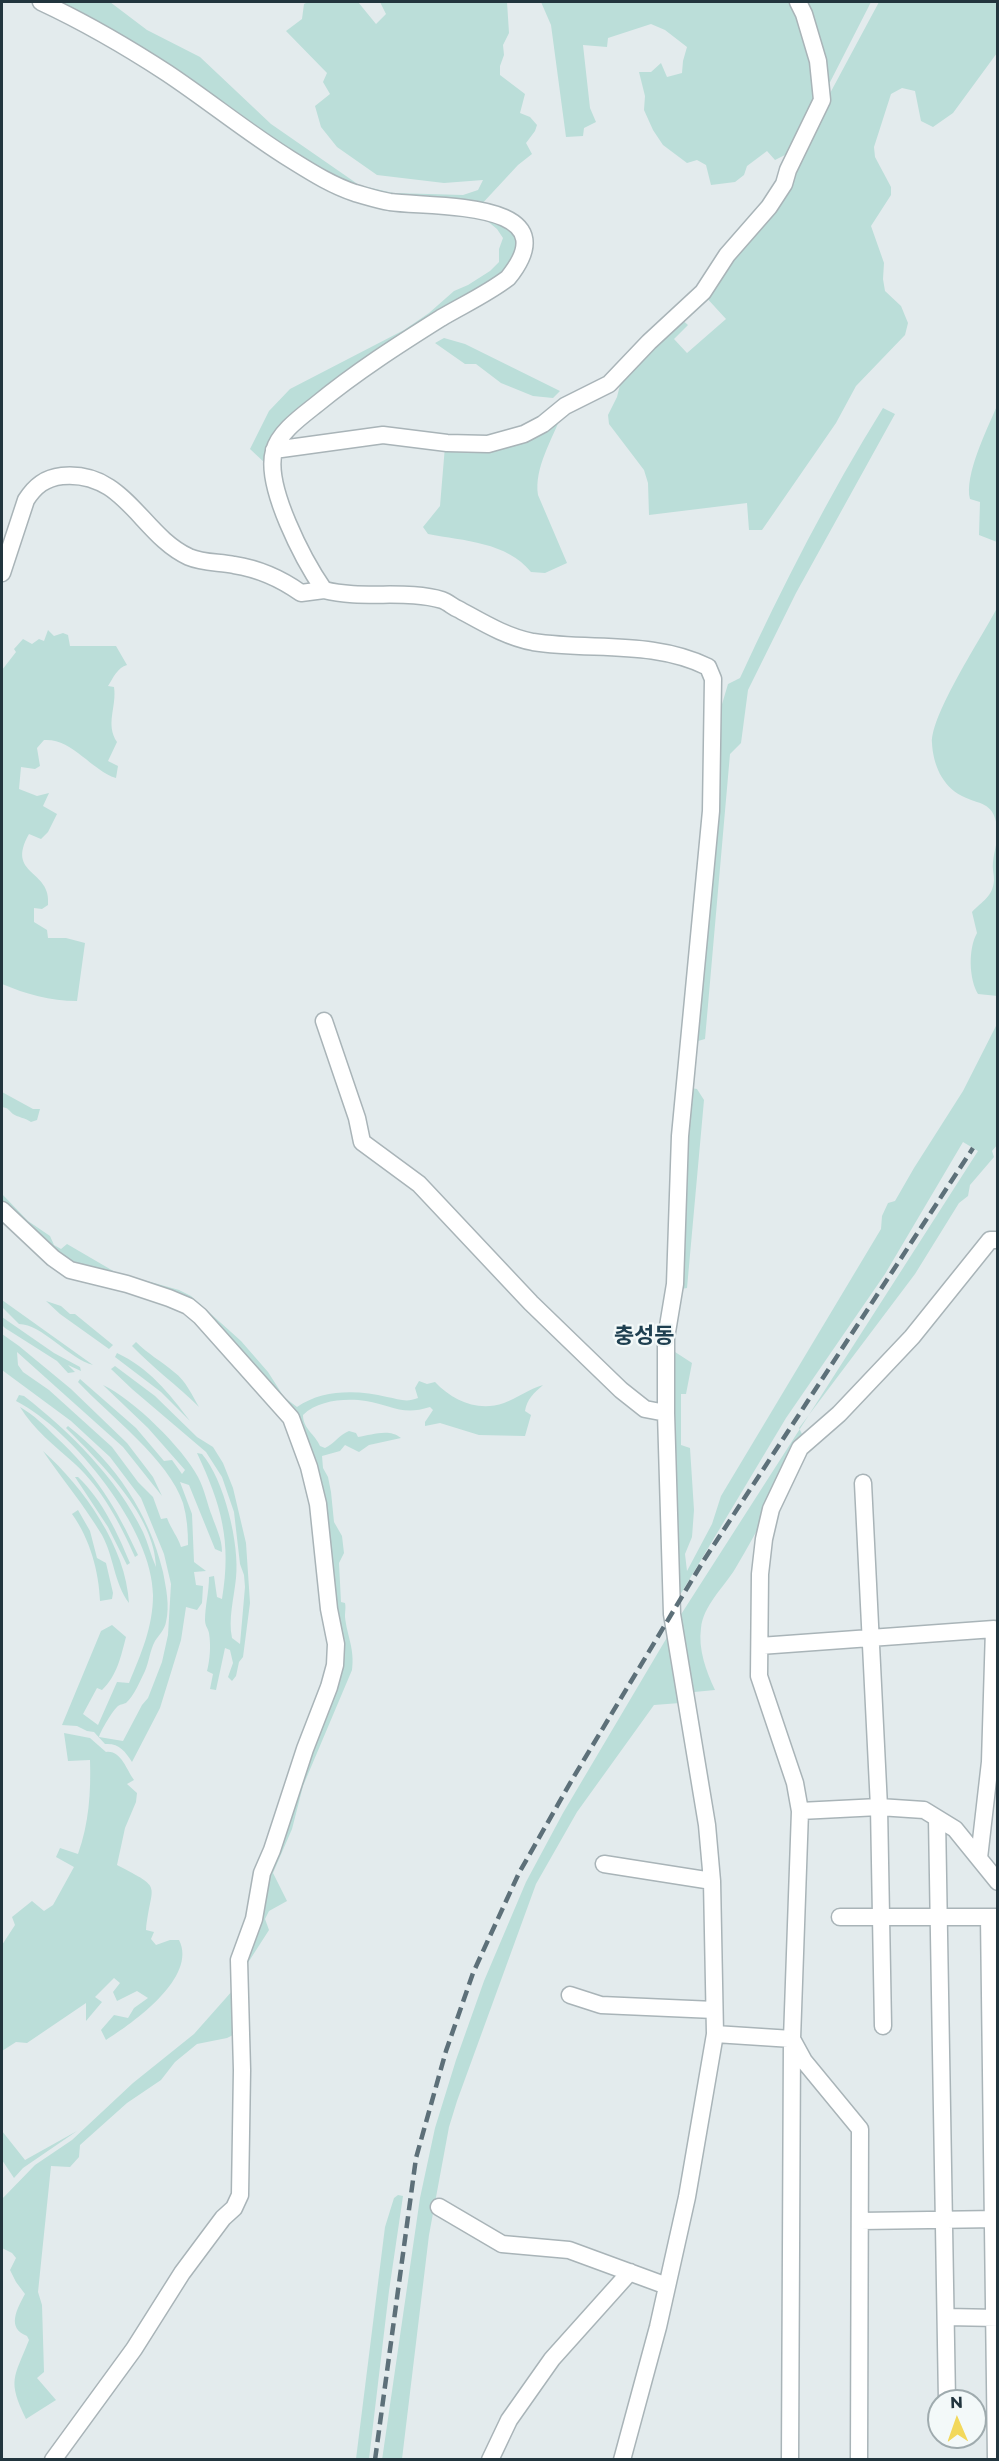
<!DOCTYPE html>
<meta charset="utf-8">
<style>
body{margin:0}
#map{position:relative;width:999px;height:2461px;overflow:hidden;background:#e3ebed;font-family:Montserrat,sans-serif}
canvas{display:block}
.frame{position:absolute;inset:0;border:3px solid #22353e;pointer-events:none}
.north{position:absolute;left:927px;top:2389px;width:60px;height:60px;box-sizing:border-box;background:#f3f9f9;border:2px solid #9fabae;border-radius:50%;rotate:358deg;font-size:16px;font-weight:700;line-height:24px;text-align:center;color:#22353e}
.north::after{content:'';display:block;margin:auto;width:21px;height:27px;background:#f2d85b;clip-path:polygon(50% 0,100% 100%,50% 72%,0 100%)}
</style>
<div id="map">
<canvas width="999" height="2461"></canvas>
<div class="frame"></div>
<div class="north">N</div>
</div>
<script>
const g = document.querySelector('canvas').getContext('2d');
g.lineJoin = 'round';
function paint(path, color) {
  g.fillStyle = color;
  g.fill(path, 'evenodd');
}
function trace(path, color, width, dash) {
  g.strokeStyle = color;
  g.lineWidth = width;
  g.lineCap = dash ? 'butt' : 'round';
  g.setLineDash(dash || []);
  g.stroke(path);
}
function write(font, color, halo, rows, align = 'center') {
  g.font = font + ' Montserrat,"Noto Sans KR",sans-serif';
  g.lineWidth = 4.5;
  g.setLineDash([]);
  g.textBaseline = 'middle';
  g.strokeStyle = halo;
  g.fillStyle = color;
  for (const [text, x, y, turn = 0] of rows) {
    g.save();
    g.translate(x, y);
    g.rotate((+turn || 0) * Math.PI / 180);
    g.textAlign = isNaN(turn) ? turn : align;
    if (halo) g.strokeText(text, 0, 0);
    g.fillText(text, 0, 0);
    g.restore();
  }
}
const green = new Path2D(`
 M48,2H110L147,30L200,57L271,124L359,185L393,193L463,195L478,190L483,180L444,183L377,175L337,147L321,127L315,106L330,94L323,82L327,73L286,31L302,19L304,4L308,2H358L376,24L386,14L380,2H507L509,33L503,45L504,55L500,66V75L525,94L520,113L530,117L537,125L535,131L526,143L532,154L518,165L479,207L354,189Z
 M541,2H794L801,16L819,100L793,151L775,160L767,151L747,166L744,175L735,182L711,185L706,165L697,160L687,163L663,145L653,130L644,110L645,96L639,72H651L661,63L667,77L682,73L683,61L687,47L665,30L651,24L608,38L607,47L583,45L590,108L596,122L584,128L583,136L566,137L551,25Z
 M801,2H871L825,92Z
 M879,2H997V53L953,113L933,127L921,121L915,91L902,88L891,94L874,147L875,157L891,187V195L871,226L884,263L883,279L885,291L901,306L908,323L905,335L856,386L836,423L762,530H749L747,503L649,515L648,483L644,470L609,424L608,415L617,397L622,377L680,318L688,325L674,339L687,353L726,319L704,295L711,289L828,97Z
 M480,215L503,220L516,234V253L504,275L349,371L266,464L250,449L269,411L290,389L404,330L429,313L454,291L468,285L490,271L499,262V249L503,238L497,229Z
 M444,338L465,344L560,391L553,398L533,396L501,383L476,364H465L435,343Z
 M997,406V542L979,535L980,502L970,499C964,476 987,429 997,406Z
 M883,408L895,414L796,593L748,690L741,743L730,754L705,1039L698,1041L710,895L717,721L728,684L740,678C783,585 829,495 883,408Z
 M562,414C552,440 534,468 538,495L567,563L545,573L531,572C507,542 464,541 428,534L423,527L440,506L445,446L479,448Z
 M997,608L998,996L978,994C969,979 968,949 977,933L972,912C982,901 993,897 994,880C994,874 992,868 993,862C994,851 999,838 997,826C993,801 979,805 962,796C942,786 933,764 932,743C931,714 982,637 997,608Z
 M48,630L54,636L63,633L68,635L70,646H116L127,665C118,667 113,678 108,686L114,687C117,707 105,724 117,742L108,761L118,766L116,778C91,770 72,738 44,740L37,748L40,766L35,769L21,767L19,789L37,796L49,793L43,806L57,814L48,832L41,839L29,834C5,876 52,869 48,905L42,909L34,908V922L47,930L48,938H66L85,943L77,1001C50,1001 26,994 2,984V670L16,652L14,649L23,639L32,644L39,639L44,641Z
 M997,1024L998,1144L992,1151L994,1157L970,1185L968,1196L959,1203L915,1274L799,1428L805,1440C782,1483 760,1527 735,1569C724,1587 703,1606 701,1628C698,1649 706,1671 715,1690L694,1692L680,1616L978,1151L963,1142L885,1274L786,1418L677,1600C678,1516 673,1433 672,1350L692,1363L686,1394H681V1445L690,1448L694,1510L692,1537L685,1554L687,1571L712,1524L721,1496L881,1229L882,1216L888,1203L895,1201L914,1168L963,1091Z
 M691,1088L697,1089L704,1100L687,1288L681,1289Z
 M2,1092L33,1109H40L37,1120L31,1122C26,1118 17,1117 13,1114C8,1110 9,1108 2,1107Z
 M2,1194L28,1221L50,1236L54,1245L61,1249L67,1244L115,1272L179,1290L191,1296L241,1341L268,1372L284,1397L297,1407C323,1389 358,1390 387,1397C399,1399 406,1403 418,1398L415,1388L419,1381L427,1384L435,1382C453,1401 478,1412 504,1403C517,1398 529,1389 543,1385C534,1393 527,1399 525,1411L531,1415L525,1436L479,1435L440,1423L425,1426V1422L433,1410L430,1407C402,1416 391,1405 366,1401C346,1398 318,1400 303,1415C303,1429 315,1434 320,1446L325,1448C334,1444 339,1435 349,1431L356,1433L358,1437C372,1435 389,1428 401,1438L369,1445L359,1452L345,1445L340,1451L322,1456L323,1468L328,1477L331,1492L334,1522L342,1536L344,1553L339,1563L341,1602L345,1603C346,1608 345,1611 345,1617C347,1636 355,1649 352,1670L303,1786L292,1829L273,1873L287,1901L269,1911L265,1919L269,1930L242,1972L266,1874L333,1686L307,1449L198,1309L73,1267L2,1205Z
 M2,1300L93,1365C69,1359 42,1324 19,1324L2,1307Z
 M46,1301L61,1306L70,1314H75L113,1345L109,1349L60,1314Z
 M2,1317L54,1353L80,1367L81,1371L68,1365L75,1372L68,1373L57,1361L5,1328L2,1325Z
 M2,1334L19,1346L71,1389L127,1443L153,1477L162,1496L123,1447L17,1352L18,1365L23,1372L49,1390L112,1447L138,1482L153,1497L161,1519L167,1518C171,1529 178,1537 181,1547L188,1545C188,1531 187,1517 183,1503C169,1460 109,1415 78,1382L80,1379L136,1428L164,1461L172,1460L182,1474L185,1470L148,1428L103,1385C133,1399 183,1448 198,1477C205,1490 207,1504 212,1516C216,1528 222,1539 222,1552L215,1549L189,1485L180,1482L192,1514L194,1562L206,1571L194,1572L196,1585L203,1586L202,1603L197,1610L186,1607L181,1640L160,1708L132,1762C125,1751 119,1743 105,1744L94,1732L87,1731L77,1726L62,1725L101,1631L112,1625L126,1637C121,1656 117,1676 102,1690L97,1688L83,1714L98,1725L117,1682L129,1683C141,1654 153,1627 153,1595C153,1530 73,1430 16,1401L19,1395L24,1396C70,1432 117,1478 143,1532C148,1543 151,1556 156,1567C155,1516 100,1462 66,1428L68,1426C116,1464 149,1513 163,1572C166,1588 170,1605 166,1622C165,1629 159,1635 155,1641C150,1650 149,1662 145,1671C140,1681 134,1696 126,1703C124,1704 121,1704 118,1706C113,1710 101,1730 99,1737L123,1741L142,1705L148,1698L162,1662L168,1635L171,1584L164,1554L141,1498L110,1457L71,1421L2,1370Z
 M136,1342C148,1354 161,1361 174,1372C186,1381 192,1395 199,1407C178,1386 153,1368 132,1346Z
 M117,1353C149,1368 169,1393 190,1421L161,1392L115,1357Z
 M115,1366L155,1396L197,1437L213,1447L223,1463L233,1488L246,1543L250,1603L243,1657L239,1662L236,1676L232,1681L228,1677L233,1663L230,1650L225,1648L216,1690L210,1689L213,1674L207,1671C210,1660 211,1645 209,1633C208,1628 205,1626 205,1620C205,1606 209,1592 209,1577L214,1576L217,1597L222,1599C232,1541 221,1504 197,1453L202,1454C224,1479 240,1545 236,1578C234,1598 228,1619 232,1638L240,1644L245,1587L244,1575L240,1564L234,1512L222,1477L206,1452L132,1389L111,1369Z
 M20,1407C34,1415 45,1426 56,1437C95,1473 116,1507 138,1555L135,1557C120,1523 102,1489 75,1464C56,1447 33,1429 20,1407Z
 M43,1451C84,1488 126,1547 129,1603C114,1583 114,1557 102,1535C84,1505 62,1479 43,1451Z
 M75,1477H78C103,1501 117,1532 130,1563L127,1565L108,1527Z
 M78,1510L90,1531L97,1558L106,1563L113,1593L112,1599L100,1601C99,1572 90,1539 72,1514Z
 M669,1634L680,1703L654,1705L577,1812L536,1884L457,2101L449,2127L429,2235L402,2459L382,2460L420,2198L435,2128L456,2060L484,1981L526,1882L563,1813Z
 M64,1733L90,1738L106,1752C121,1750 126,1769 134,1780L127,1784L137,1793L136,1802L125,1828L117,1865C165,1890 151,1882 146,1930L154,1932L151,1939L156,1945L170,1940H179C198,1977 133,2023 106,2040L101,2030L114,2015L128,2018L134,2008L148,1998L137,1991L117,2001L113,1992L120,1983L114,1978L95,1997L102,2002L86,2021V2003L27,2043L16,2042L2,2051V1945L15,1925L12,1917L32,1901L44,1911L53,1905L74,1867L56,1857L60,1848L78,1854C89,1823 91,1793 90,1760L68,1761Z
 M233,1990L237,2033L227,2038L197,2044L175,2062L161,2080L127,2103L80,2145L79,2157L70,2167L51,2166L38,2292L42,2305L44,2372L37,2378L56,2400L26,2419C7,2380 14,2378 29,2340L27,2336C6,2328 17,2309 25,2294L16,2282L10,2270L16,2258L12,2253L2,2248V2199L35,2165L72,2140L133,2083L194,2034Z
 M2,2131L25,2160L77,2131L23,2168L14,2178L2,2160Z
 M398,2195L403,2196L389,2291L369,2459H356L385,2227L394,2198Z`);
const minor = new Path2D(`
 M41,2C84,22 127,47 167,73C209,101 248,133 290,159C311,172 331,185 355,193C366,196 378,200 390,202C433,208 572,199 508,278C487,294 463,305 441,318C398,345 356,372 317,404C302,416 279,432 274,451C264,486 304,561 324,590C362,600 408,589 442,600C448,602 453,607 458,609C482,622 506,637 533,642C592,651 653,640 708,667L713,679L711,811L680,1136L675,1284L666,1338V1413L672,1614L707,1825L712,1881L715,2034L687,2197L658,2327L622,2460
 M274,450L383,435L447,443L488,444L524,434L543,424L565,406L609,384L649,342L703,292L727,255L769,207L784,184L788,170L822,100L818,61L804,14L798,2
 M2,573L26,500C35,486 45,478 62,476C125,470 141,535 189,557C203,563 219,562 234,565C260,569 280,578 301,593L324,590
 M324,1021L357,1118L362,1142L419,1184L531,1303L621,1390L645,1409L666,1413
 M2,1210L53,1258L70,1270L127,1284L169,1298L188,1306L200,1316L291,1418L309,1467L318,1504L329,1609L336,1644L335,1665L329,1687L305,1749L272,1850L262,1873L254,1919L239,1960L242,2070L240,2195L234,2208L223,2218L182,2273L134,2349L53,2460
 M863,1483L879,1807L883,2026
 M760,1646L994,1629L990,1762L979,1858
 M800,1811L879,1807L924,1810L955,1829L998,1882
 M937,1818L947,2401
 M604,1864L712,1881
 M840,1917H998
 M989,1917L996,2460
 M570,1995L601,2005L714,2010
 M715,2034L792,2039L800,1811L795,1783L759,1676L760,1574L764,1539L771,1509L800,1448L839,1414L912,1337L990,1240H998
 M792,2039L804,2061L860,2129L859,2460
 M439,2207L502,2244L569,2250L667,2286
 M860,2221L998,2219
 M946,2317L998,2318
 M490,2460L509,2420L552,2359L630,2272
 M790,2460L792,2040`);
const rail = new Path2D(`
 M375,2460L416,2158L446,2051L473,1973L495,1925L519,1873L573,1778L704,1560L973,1148`);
const quarterNames = [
 ["충성동",644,1337]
];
paint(green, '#bbded9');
trace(minor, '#a9b4b8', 19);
trace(minor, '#fff', 16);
trace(rail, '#5d7079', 4.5, [12, 6]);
write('bold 22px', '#1e3f50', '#f3f9f9', quarterNames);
</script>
